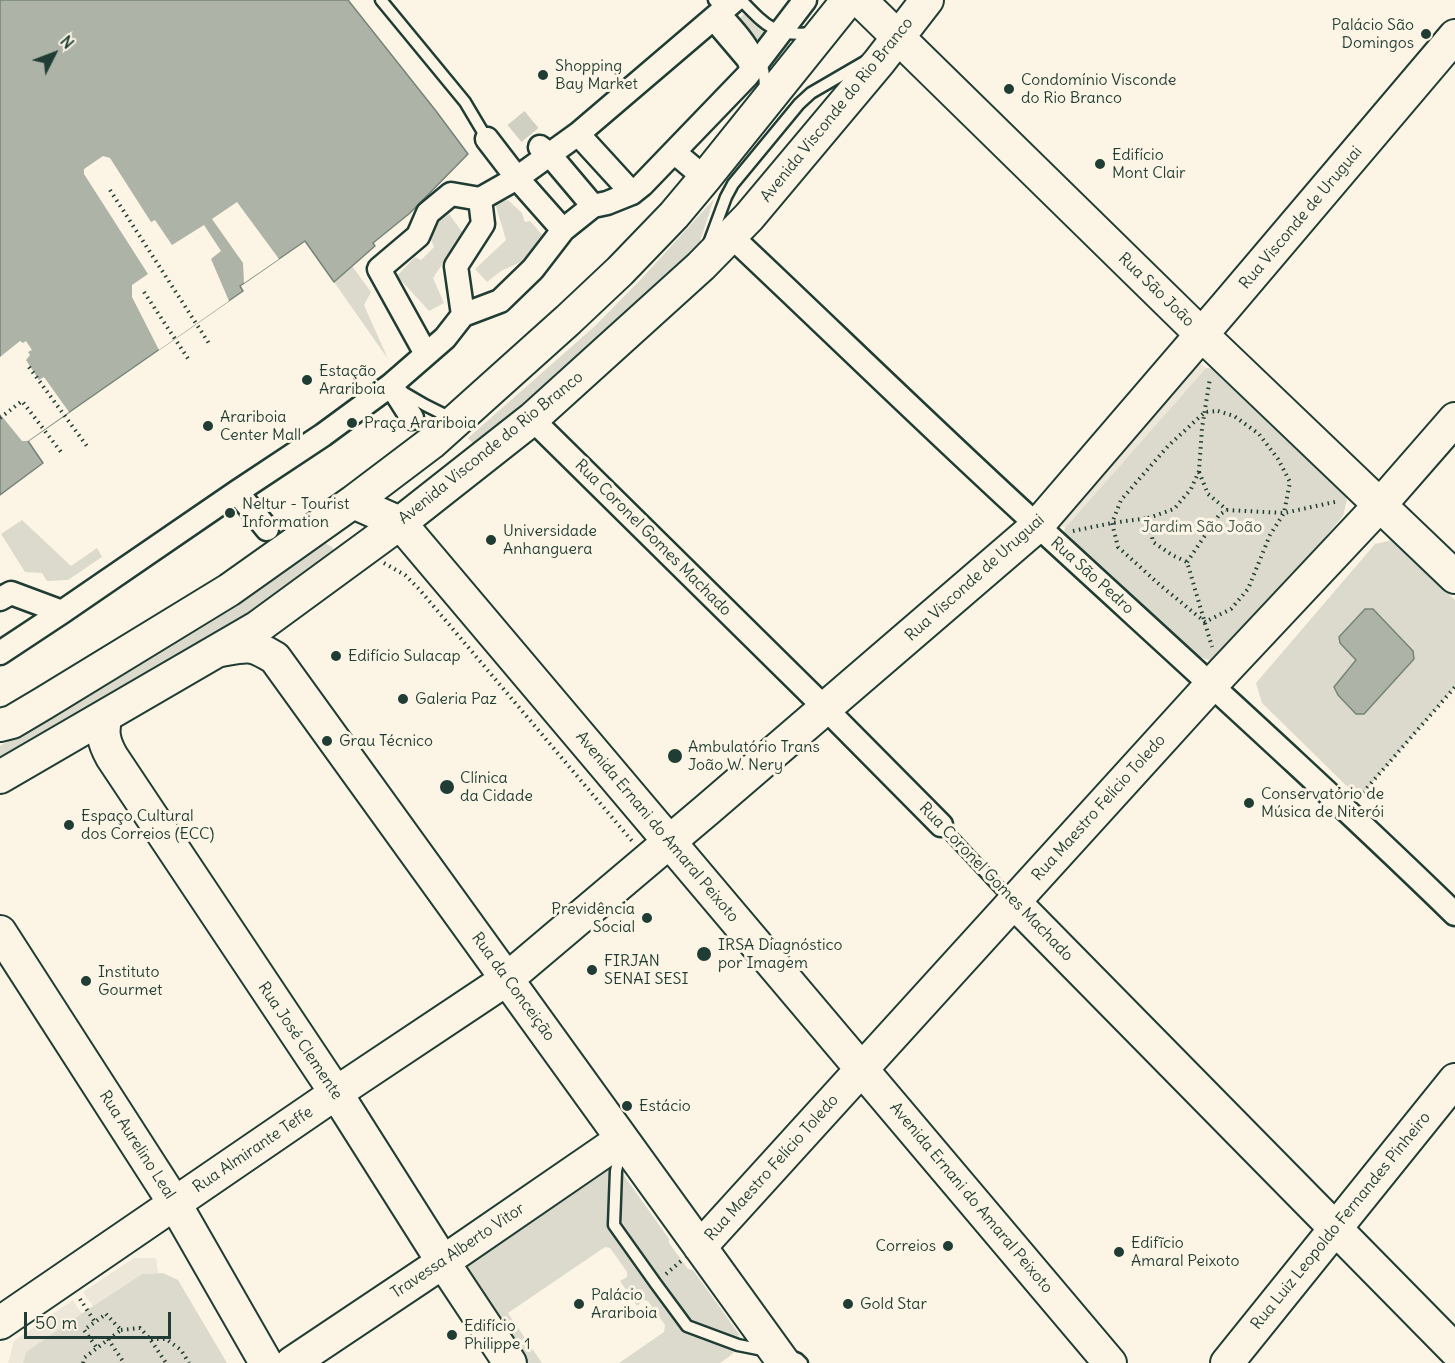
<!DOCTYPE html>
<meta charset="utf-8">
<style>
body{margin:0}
#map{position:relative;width:1455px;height:1363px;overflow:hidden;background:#fcf5e5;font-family:Delius,sans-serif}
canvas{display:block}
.north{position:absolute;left:24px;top:24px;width:60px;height:60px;-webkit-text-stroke:4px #fcf5e5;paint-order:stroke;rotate:48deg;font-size:16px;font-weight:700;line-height:24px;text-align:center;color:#1f3d34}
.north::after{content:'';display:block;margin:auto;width:21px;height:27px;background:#1f3d34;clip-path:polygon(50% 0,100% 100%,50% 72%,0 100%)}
.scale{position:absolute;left:24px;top:1312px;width:147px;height:27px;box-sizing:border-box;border:3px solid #1f3d34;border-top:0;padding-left:8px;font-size:18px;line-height:21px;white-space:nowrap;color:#1f3d34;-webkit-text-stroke:4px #fcf5e5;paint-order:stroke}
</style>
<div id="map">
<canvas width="1455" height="1363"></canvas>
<div class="north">N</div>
<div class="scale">50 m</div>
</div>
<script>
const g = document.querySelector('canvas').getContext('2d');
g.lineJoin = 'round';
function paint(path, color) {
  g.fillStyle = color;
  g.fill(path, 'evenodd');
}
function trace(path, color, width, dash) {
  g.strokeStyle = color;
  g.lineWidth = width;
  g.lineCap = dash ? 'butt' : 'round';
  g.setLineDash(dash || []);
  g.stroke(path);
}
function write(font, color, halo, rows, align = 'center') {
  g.font = font + ' Delius,sans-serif';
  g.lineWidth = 6;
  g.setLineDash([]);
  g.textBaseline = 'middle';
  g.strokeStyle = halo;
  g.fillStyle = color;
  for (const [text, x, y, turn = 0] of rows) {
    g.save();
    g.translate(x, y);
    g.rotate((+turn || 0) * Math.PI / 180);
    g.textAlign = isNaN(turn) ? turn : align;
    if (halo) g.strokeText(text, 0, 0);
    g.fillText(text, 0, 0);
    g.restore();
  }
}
const built = new Path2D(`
 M765,249L1021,495L1015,502L761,254Z
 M1198,361L1206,368L1065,528L1057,521Z
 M134,1258H156L158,1273L142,1274L93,1306L83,1292Z
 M73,1300L82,1314L26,1352L23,1363H8L14,1341Z`);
const green = new Path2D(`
 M744,14C759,31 776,42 799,43L772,77L769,62L762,48L738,20Z
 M714,199L699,244L605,332L474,445L468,438L595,326L643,277Z
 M508,200L522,213L525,222L530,221L545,238L523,261L501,271L487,282L475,269L506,240L495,203Z
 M449,214L463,233L433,278L444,303L429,311L397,276L415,257L421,260L434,247L427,229Z
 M352,266L371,292L364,305L388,359L334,282Z
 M1206,368L1217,369L1342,486L1347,500L1343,516L1222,659L1208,660L1193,654L1063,539L1065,528Z
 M22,520L71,566L97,548L102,557L68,580L47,581L42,573L25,572L1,534Z
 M1392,540L1455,600V687L1359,798L1262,703L1256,683L1375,544Z
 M325,543L332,547L335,553L231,626L23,748L0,758V746L209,619Z
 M603,1169L616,1171L623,1174L669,1239V1243L688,1269L693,1270L739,1334C742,1348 731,1356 720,1363H619L664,1332L665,1325L648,1301L644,1300L637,1306L620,1281L627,1277V1272L610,1248L605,1247L508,1313L542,1363H526L466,1277V1266L472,1258Z
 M163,1273L178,1280L227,1363H23L26,1352L87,1310L142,1274Z`);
const water = new Path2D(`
 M0,0H348L436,111L468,154L410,213L373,243L375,246L334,282L305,241L240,286L243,291L28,441L43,463L0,495Z
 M1365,609H1373L1413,651L1414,659L1364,714H1356L1338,695L1334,687L1356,660L1340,643L1339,637Z`);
const pier = new Path2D(`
 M103,156L110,158L151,222L155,220L172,245L204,225L221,251L211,259L229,301L159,350L132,297V285L148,274L84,174V169Z
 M237,202L279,259L244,283L243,263L212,219Z
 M20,341L23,343L26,341L32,350L28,352L30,355L26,360L39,380L44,377L69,412L28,441H22L0,414V357Z`);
const streetTunnel = new Path2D(`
 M516,118L540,147`);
const path = new Path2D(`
 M110,190L210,345
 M144,292L189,360
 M29,367L89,449
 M1218,411L1234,416L1259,434L1278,459L1290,482L1284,513L1270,535L1248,589L1231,609L1205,622L1160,585L1118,547L1112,523L1121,500L1168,446L1205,412Z
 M0,418L22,401L61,452
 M1199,472L1208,494L1227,510
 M1148,518L1174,509L1191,489L1199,471L1202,428L1210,378
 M1073,531L1112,523L1148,518L1153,542L1172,555L1187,562L1212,647
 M1187,562L1219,515L1227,510L1284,513L1339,501
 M384,563L405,575L419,589L632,841
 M1359,797L1455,687
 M666,1274L681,1261
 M80,1299L95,1322
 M106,1314L121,1330L97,1348L84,1330Z
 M121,1330L140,1328L150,1339L166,1363
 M108,1339L124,1363
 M151,1339H166L181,1350L189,1363
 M83,1363L84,1358L97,1348`);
const lane = new Path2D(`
 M381,0L465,102L487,139
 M714,0C729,17 749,36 759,58C764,67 765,80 765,91
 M741,0C765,25 775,37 812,33
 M709,243L726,197L733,184L799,104L811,93L866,61
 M401,391L425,405L453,419
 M941,825L1011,900
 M621,1148L616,1171L614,1225L656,1284L687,1326L738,1345L768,1351
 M786,1354L798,1359L802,1363`);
const street = new Path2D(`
 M714,19L748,59L752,69
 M578,134L632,193
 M487,139L517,178L563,230
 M540,147L550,155L593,206
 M674,152L693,168
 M731,236C834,333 935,432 1039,527C1178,655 1319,782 1455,914
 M463,315L456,266L483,224L480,199L517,178L578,134L735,0
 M426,354L379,269L418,236L428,213L451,194L480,199
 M391,385L412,418
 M532,419L826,709L941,825
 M237,492L267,529
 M0,599L11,593L62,612
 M0,653L62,612L237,492L323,435L391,385L445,338L463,315L500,301L533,269L563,230L593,206L607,203L632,193L642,185L747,76L805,0`);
const secondary = new Path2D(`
 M860,0L1201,334L1455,577
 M353,502L400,523L1110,1363
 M221,650C248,645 251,643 275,658L784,1363
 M106,716C101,732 104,743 112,757L336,1093L443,1262L510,1363
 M0,725L12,722L44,703L229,590L353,502L431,443L568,320L620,271L674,215L705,178L848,0
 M0,777L258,627L400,523L532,419L701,266L749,217L879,62L927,0
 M1014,902L1455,1350
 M0,932L175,1204L266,1363
 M700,1247L1212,684L1380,505L1455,419
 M0,1323L336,1093L507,979L708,809L1037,526L1226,306L1455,36
 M292,1363L443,1262L622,1139
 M1227,1363L1455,1080`);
const markers = [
 [1426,34,6,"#1f3d34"],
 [543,75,6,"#1f3d34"],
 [1009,89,6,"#1f3d34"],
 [1100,164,6,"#1f3d34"],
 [307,380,6,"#1f3d34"],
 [352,423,6,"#1f3d34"],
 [208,426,6,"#1f3d34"],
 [230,513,6,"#1f3d34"],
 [491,540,6,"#1f3d34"],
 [336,656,6,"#1f3d34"],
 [403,699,6,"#1f3d34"],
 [327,741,6,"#1f3d34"],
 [675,756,8,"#1f3d34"],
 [447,787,8,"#1f3d34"],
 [1249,803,6,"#1f3d34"],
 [69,825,6,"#1f3d34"],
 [647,918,6,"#1f3d34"],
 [704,954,8,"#1f3d34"],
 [592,970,6,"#1f3d34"],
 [86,981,6,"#1f3d34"],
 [627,1106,6,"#1f3d34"],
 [948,1246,6,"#1f3d34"],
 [1119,1252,6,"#1f3d34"],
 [579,1304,6,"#1f3d34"],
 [848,1304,6,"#1f3d34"],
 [452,1335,6,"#1f3d34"]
];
const poiNames = [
 ["Palácio São",1414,25,"right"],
 ["Domingos",1414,43,"right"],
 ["Shopping",555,66],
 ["Bay Market",555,84],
 ["Condomínio Visconde",1021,80],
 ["do Rio Branco",1021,98],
 ["Edifício",1112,155],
 ["Mont Clair",1112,173],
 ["Estação",319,371],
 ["Arariboia",319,389],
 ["Arariboia",220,417],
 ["Center Mall",220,435],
 ["Praça Arariboia",364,423],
 ["Neltur - Tourist",242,504],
 ["Information",242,522],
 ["Universidade",503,531],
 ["Anhanguera",503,549],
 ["Edifício Sulacap",348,656],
 ["Galeria Paz",415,699],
 ["Grau Técnico",339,741],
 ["Ambulatório Trans",688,747],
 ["João W. Nery",688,765],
 ["Clínica",460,778],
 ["da Cidade",460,796],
 ["Conservatório de",1261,794],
 ["Música de Niterói",1261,812],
 ["Espaço Cultural",81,816],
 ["dos Correios (ECC)",81,834],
 ["Previdência",635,909,"right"],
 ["Social",635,927,"right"],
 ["IRSA Diagnóstico",718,945],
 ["por Imagem",718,963],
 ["FIRJAN",604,961],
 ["SENAI SESI",604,979],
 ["Instituto",98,972],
 ["Gourmet",98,990],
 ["Estácio",639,1106],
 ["Edifĩcio",1131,1243],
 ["Amaral Peixoto",1131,1261],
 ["Correios",936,1246,"right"],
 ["Palácio",591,1295],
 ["Arariboia",591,1313],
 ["Gold Star",860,1304],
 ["Edifício",464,1326],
 ["Philippe 1",464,1344]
];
const streetNames = [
 ["Avenida Visconde do Rio Branco",837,110,-51],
 ["Rua Visconde de Uruguai",1301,218,-50],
 ["Rua São João",1156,290,44],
 ["Avenida Visconde do Rio Branco",491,448,-39],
 ["Rua Coronel Gomes Machado",653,538,45],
 ["Rua São Pedro",1092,576,42],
 ["Rua Visconde de Uruguai",975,578,-42],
 ["Rua Maestro Felício Toledo",1099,808,-48],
 ["Avenida Ernani do Amaral Peixoto",657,827,50],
 ["Rua Coronel Gomes Machado",996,882,46],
 ["Rua da Conceição",513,987,54],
 ["Rua José Clemente",300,1041,56],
 ["Rua Aurelino Leal",137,1145,57],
 ["Rua Almirante Teffe",253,1150,-34],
 ["Rua Maestro Felício Toledo",772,1168,-48],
 ["Avenida Ernani do Amaral Peixoto",971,1198,50],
 ["Rua Luiz Leopoldo Fernandes Pinheiro",1341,1221,-51],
 ["Travessa Alberto Vitor",458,1251,-34]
];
const parkNames = [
 ["Jardim São João",1202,527]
];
paint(built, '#ece7d8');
paint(green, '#dcdacc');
paint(water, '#aeb3a7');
trace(water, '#758479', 1.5);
paint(pier, '#fcf5e5');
trace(streetTunnel, '#d0d0c2', 22, [22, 11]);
trace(lane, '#1f3d34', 15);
trace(street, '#1f3d34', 27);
trace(secondary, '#1f3d34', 36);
trace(path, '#1f3d34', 4, [1.5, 4.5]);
trace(lane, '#fcf5e5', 10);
trace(street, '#fcf5e5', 22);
trace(secondary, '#fcf5e5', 32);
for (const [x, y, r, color] of markers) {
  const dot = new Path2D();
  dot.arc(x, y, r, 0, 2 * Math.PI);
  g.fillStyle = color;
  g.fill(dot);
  trace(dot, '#fcf5e5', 2);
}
write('16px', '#1f3d34', '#fcf5e5', poiNames, 'left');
write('16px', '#1f3d34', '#fcf5e5', streetNames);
write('16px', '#455c52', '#fcf5e5', parkNames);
</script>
